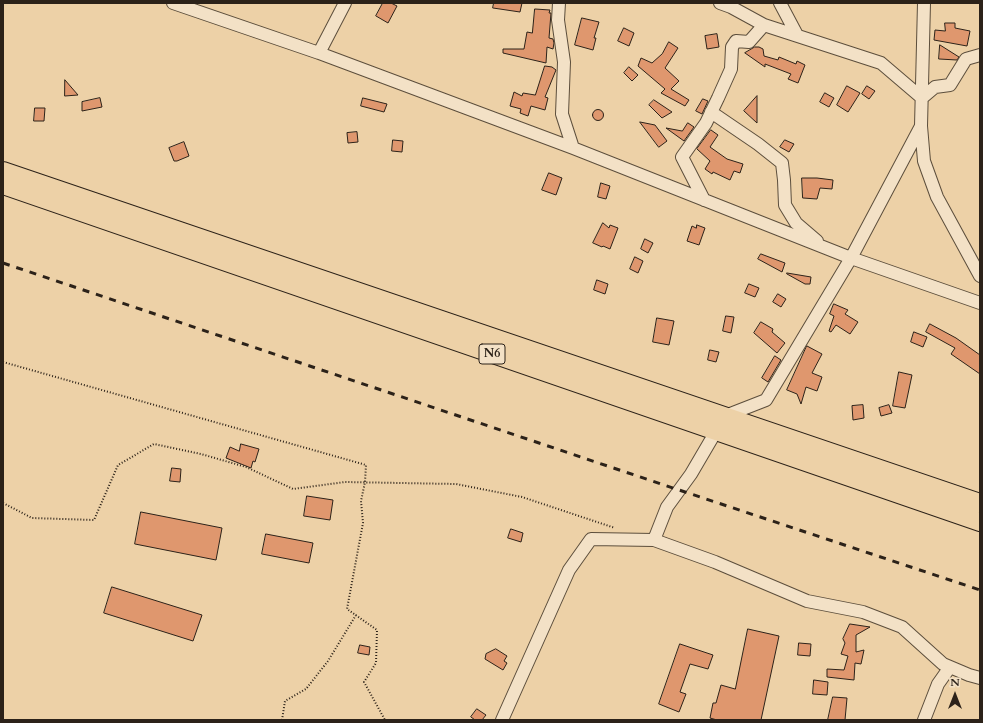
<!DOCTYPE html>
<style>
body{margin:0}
#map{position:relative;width:983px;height:723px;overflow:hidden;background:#edd1a7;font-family:Cardo,serif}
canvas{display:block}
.frame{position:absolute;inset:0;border:4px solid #2c2219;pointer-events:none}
.north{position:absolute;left:935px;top:675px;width:40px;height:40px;-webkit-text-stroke:3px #f3e1c6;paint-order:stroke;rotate:0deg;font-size:11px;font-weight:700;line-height:16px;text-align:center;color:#2c2219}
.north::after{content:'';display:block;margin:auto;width:14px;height:18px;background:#2c2219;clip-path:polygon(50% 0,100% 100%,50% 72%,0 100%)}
</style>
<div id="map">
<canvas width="983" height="723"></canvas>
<div class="frame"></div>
<div class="north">N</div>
</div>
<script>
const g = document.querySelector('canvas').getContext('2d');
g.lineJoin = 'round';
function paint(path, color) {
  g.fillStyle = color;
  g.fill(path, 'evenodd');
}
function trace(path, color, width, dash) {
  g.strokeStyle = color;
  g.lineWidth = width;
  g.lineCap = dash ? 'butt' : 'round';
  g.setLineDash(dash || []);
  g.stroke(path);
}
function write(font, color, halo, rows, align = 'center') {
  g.font = font + ' Cardo,serif';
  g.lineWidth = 4;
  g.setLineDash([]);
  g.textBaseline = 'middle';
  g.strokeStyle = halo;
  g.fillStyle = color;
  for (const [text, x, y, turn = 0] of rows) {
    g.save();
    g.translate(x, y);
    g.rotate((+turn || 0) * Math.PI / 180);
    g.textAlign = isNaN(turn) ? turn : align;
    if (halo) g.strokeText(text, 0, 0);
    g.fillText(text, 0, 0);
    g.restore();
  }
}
const building = new Path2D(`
 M383,3H391L397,6L388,23L376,16Z
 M494,3H522L520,12L493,8Z
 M535,9L550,10L549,13H551L549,38L553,39L554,43L553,49L547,47L546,63L503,53V49H524L527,32L532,33Z
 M582,18L599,22L594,38H596L593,50L575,45Z
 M945,23H955V28L970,31L967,46L934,40L935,30L945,31Z
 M624,28L634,33L629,46L618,41Z
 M717,34L719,47L707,49L705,36Z
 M669,42L678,48L665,68L679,81L671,89L689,100L685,106L661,93L665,89L638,66L641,58L652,63L662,54Z
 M940,45L959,57L957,60L939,59Z
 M755,47H759L763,49L764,56L778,60L779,57L796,64L797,61L805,65L798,83L788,79L791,74L765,64V67L745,53Z
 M545,66L552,67L556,70L545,97L548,98L545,110L531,106L528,116L520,113L521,109L510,106L514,92L522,96L523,93L535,95Z
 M629,67L638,75L632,81L624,73Z
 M65,80L78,95L65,96Z
 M847,86L860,93L848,112L837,105Z
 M867,86L875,91L869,99L862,94Z
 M825,93L834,98L829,107L820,102Z
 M757,96V123L744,111Z
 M100,98L102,107L82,111V102Z
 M363,98L387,104L384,112L361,106Z
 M703,99L708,101L702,114L696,111Z
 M654,100L672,112L662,118L649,105Z
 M35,108H45L44,121H34Z
 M592.5 115a5.5 5.5 0 1 1 11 0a5.5 5.5 0 1 1-11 0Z
 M640,122L655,125L667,141L659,147Z
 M688,123L694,127L684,141L666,128L682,131Z
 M711,130L718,135L710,147L727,159L743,164L740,173L734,171L730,180L713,172L712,174L705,169L710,161L697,149Z
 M357,132L358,142L348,143L347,133Z
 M393,140L403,141L402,152L392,151Z
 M785,140L794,144L789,152L780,147Z
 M184,142L189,156L177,161H174L169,148Z
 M549,173L562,178L556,195L542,190Z
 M802,178H817L833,180L832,189L820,188L817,199L803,198Z
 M601,183L610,186L606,199L598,197Z
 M603,223L609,228L610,225L618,228L610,249L603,246L602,247L593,243Z
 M697,225L705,228L699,245L687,241L692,226L696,228Z
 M645,239L653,243L648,253L641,249Z
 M761,254L785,263L782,272L758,259Z
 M635,257L643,261L638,273L630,269Z
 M787,273L811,277L810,284H805L787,274Z
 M597,280L608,284L605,294L594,290Z
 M749,284L759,288L755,297L745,293Z
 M778,294L786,299L781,307L773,302Z
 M834,304L848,310L845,314L858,322L850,334L836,325L831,332L829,331L834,316L830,314Z
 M726,316L734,317L731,333L723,331Z
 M657,318L674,321L669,345L653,342Z
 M761,322L773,329L772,332L785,343L777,353L754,333Z
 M930,324L956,338L980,355V374L951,354L955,348L926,332Z
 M914,332L927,337L923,347L911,342Z
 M807,346L822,354L812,373L822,377L817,391L806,387L801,404L797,394L787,390Z
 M710,350L719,352L716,362L708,360Z
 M775,356L781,360L768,382L762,378Z
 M899,372L912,375L905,408L893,406Z
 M863,405L864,418L853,420L852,406Z
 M889,405L892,413L881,416L879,408Z
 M241,444L259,449L255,462L253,461L251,468L226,458L230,447L239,451Z
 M172,468L181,469L180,482L170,481Z
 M307,496L333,500L330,520L304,516Z
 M141,512L222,528L216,560L135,544Z
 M511,529L523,533L521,542L508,538Z
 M266,534L313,543L309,563L262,554Z
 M112,587L202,615L193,641L104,613Z
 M850,624L870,627L856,635V652L864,650L861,664L855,663L854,680L827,677V669L844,670L848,656L841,654L845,643L843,639Z
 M748,629L779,636L761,720H717L710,718L713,703H716L721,685L735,689Z
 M799,643L811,644L810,656L798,655Z
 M680,644L713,655L708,669L690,664L680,692L686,694L679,712L659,704Z
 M360,645L370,647L369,655L358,653Z
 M496,649L507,656L504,661L507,663L503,670L485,659L486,654Z
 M814,680L828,682L827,695L813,694Z
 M833,697L847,698L845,720H828Z
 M477,709L486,715L482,720H475L471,717Z`);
const path = new Path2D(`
 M3,362L366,465L365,482L361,501L363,523L347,609L377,630L376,663L364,682L385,720
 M3,503L32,518L94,520L118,465L154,444L201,454L246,467L293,489L345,482L456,484L522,497L615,528
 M282,720L285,701L306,689L328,661L356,615`);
const minor = new Path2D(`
 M173,3L319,53L573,148L851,258L980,303
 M559,3L558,20L564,62L562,114L573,148
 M720,3L731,7L764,25L881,63L922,98L935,87L950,85L966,59L980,55
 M780,3L797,35
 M924,3L921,126L924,161L937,197L980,276
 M319,53L345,3
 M711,112L758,144L782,163L784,180L785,205L796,223L817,241
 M704,200L682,157L706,123L718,98L731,69L732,47L736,41L749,42L764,25
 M654,540L667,507L691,474L725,416L766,400L851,258L921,126
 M502,720L569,570L591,539L654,540L715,562L807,601L863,612L902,627L943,664L969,675L980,678
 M924,720L938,684L950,667`);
const highway = new Path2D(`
 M3,171L980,503
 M3,185L980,522`);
const rail = new Path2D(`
 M3,263L679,490L980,590`);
const shields = [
 [492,354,26]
];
const shieldNames = [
 ["N6",492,354]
];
paint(building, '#df976e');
trace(building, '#2c2219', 1);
trace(minor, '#5c4e3c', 14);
trace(highway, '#2c2219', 20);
trace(path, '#2c2219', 2, [1, 2]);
trace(minor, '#f3e1c6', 12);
trace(highway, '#edd1a7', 18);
trace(rail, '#2c2219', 3, [7, 7]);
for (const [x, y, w] of shields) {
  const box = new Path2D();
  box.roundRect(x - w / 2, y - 10, w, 20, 3);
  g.fillStyle = '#f3e1c6';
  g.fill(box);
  trace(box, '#2c2219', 1);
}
write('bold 12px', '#2c2219', null, shieldNames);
</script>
